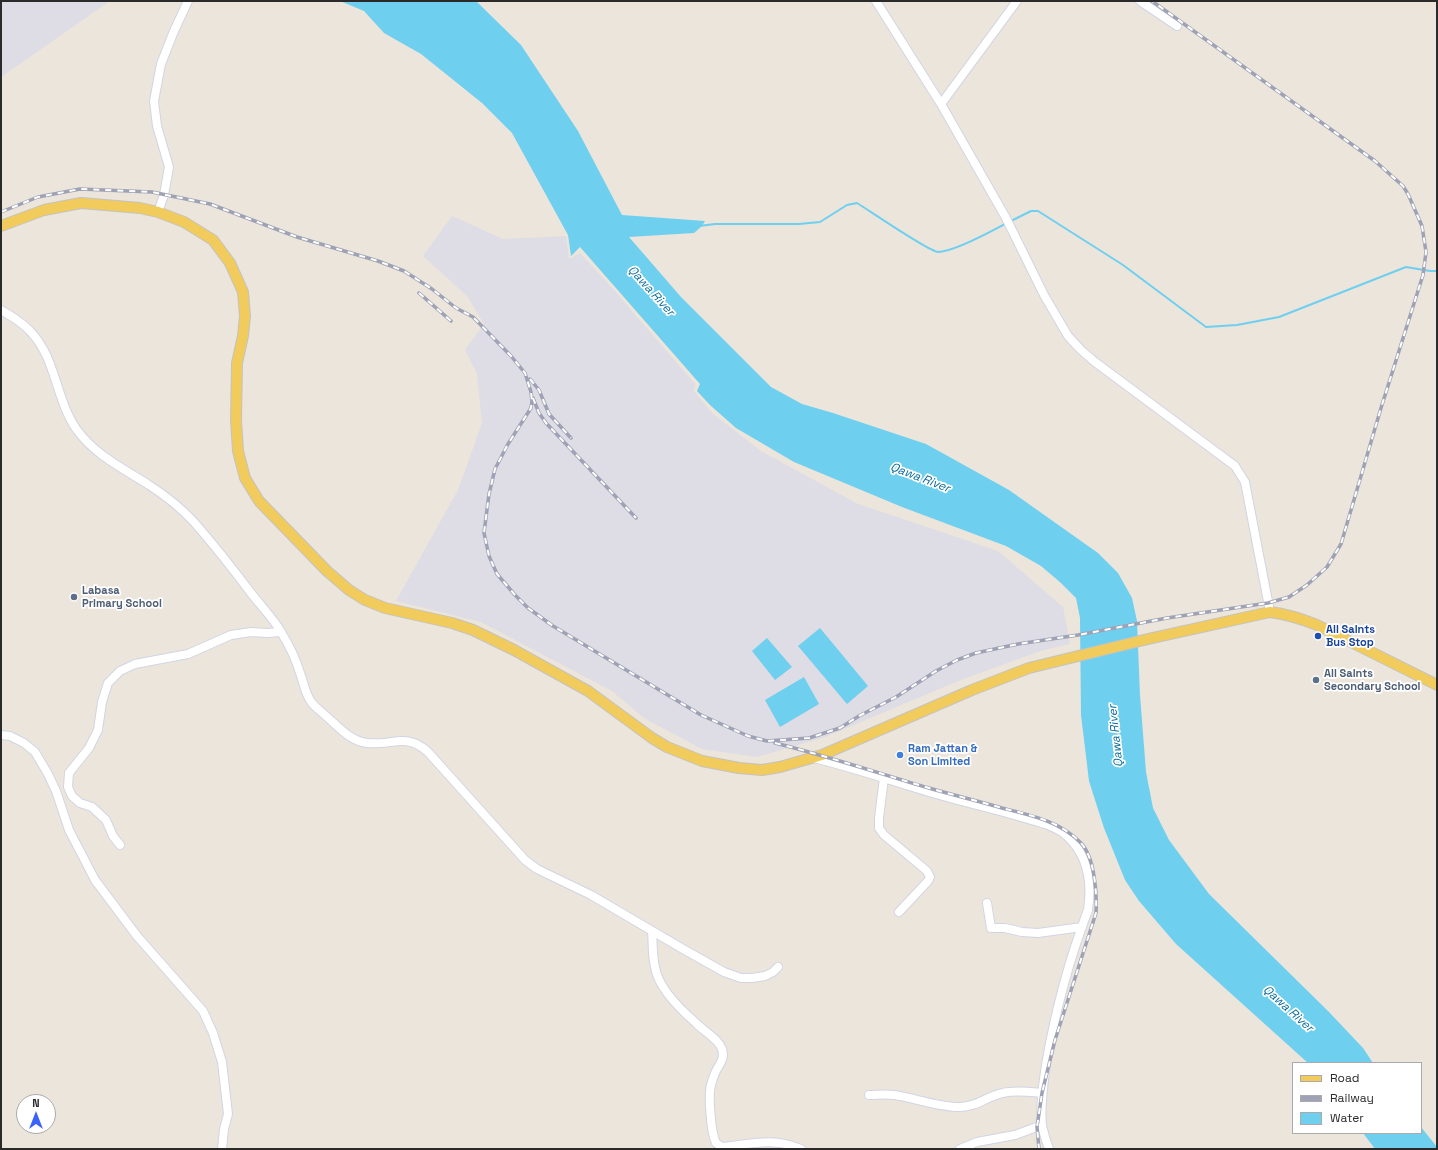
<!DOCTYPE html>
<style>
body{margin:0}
#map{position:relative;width:1438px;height:1150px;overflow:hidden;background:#ece5dc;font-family:"Space Grotesk",sans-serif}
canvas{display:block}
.frame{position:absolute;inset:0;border:2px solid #2a2a2a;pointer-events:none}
.legend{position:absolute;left:1292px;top:1062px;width:130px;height:72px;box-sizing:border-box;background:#fff;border:1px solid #aaa;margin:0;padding:5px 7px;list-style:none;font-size:12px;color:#2a2a2a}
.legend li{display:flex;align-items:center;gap:8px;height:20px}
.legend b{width:20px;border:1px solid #aaa}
.north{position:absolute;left:16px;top:1094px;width:40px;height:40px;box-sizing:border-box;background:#fff;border:1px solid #aaa;border-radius:50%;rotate:0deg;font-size:11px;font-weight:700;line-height:16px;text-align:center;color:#2a2a2a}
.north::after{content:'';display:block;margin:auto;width:14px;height:18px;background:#3b62fa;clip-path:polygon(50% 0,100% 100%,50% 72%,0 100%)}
</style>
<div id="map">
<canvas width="1438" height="1150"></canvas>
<div class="frame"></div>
<ul class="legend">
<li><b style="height:5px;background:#f1cb5c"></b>Road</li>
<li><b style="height:5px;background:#9ea2b4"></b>Railway</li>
<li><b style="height:11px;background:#6ecfef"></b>Water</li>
</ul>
<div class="north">N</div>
</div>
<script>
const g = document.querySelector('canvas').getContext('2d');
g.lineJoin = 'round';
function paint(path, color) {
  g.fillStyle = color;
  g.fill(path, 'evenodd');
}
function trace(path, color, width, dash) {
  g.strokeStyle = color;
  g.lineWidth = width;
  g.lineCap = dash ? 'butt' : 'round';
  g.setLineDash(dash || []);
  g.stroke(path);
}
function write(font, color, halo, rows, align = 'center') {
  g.font = font + ' "Space Grotesk",sans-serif';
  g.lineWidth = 3.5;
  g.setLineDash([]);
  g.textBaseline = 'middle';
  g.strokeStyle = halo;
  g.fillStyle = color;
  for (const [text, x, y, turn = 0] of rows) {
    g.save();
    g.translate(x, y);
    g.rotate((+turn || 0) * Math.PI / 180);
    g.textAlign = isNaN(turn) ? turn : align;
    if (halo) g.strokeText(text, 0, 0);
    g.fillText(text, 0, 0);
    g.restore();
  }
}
const industrial = new Path2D(`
 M1,1H110L1,77Z
 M452,216L503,239L566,236L569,259L580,253L606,281L695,384L694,391L712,413L761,451L858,504L998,551L1063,607L1070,644L1043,650L961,680L825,737L757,757L702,749L644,718L612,691L481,622L396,601L458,490L482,423L477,374L465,350L484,324L467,296L423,256Z`);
const water = new Path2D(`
 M340,1H476L521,45L578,131L622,215L705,221L702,226L694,233L629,237L681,297L771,387L802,404L833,413L926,444L1009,490L1098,553L1118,573L1132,598L1137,621L1140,695L1146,772L1153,808L1169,840L1209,894L1328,1011L1363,1048L1373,1063H1308L1176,944L1139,901L1125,880L1104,828L1089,781L1081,715L1080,618L1076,598L1061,583L1041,566L1006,546L902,507L794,462L736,428L710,405L697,391L700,384L580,247L571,256L568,235L512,133L482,103L421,54L384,33L364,11Z
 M820,628L868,686L847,704L798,646Z
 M767,638L792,667L775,680L752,651Z
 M804,677L819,704L780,727L765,700Z
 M1421,1127L1437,1147V1149H1375L1363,1133H1421Z`);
const stream = new Path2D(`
 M1009,222L1031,211H1038L1123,265L1206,327L1237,325L1279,317L1406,267L1430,271H1437
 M699,226L715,224H799L820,222L847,205L857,203C870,211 928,251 938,252C954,252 990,232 1005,224`);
const minor = new Path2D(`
 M876,1L941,104L1006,218L1044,295L1068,336L1081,350L1095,362L1235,466L1245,482L1270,612
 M1140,1L1177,26
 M941,104L1017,1
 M158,212L164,195L169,167L157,126L154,101L161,64L174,31L188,1
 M1,310C11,316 22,322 30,331C57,359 55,399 77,430C95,455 124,469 149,485C166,496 181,508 194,522C214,545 233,569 251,593C261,606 273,618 281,632C289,645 296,659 300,673C304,683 305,695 312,703C316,708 322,712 327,717C339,727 350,741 367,743C393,746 406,732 428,752L525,860L537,869L591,895L683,949L724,972L741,978H752L765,976L773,972L778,967
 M1,735L10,736L24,743L35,752L48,774L56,791L69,830L95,880L137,936L203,1011L213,1033L222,1062L228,1114L224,1129L222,1149
 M814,758C855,768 895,782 936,794C964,802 993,809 1021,817C1037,822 1056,825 1068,837C1088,856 1092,883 1088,910C1069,960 1055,1012 1046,1065C1043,1085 1040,1106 1042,1126C1044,1134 1046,1141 1049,1149
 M884,778L879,818V828L884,835L927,871L930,877L928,881L899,912
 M120,845L113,836L106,820L92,807L80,803L72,796L68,787L69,773L89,748L98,730L102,702L108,683L120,671L135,664L188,654L231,635L251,632L267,633L281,632
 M987,903L991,928H1005L1022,932L1038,933L1082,927
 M652,931C653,942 652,955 655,967C658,987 681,1010 696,1023C703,1031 718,1038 722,1049C725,1059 720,1063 716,1071C714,1075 712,1081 711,1085C708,1096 711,1133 716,1143L722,1147C751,1144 773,1137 801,1149
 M869,1095C877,1095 886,1094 894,1095C915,1098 938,1107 960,1107C977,1107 987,1096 1003,1093C1015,1090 1030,1092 1042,1093
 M960,1149L977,1142L1015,1135L1042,1125`);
const major = new Path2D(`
 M1,226L44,210L81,203L140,208L158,212L184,222L213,240L230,263L243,292L245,316L243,336L237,363L236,420L238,451L245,478L259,501L327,571L349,590L365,600L385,608L452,623L473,630L514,650L588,691L652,738L667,747L702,761L739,768L762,770L780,767L822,755L972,690L1029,668L1148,639L1270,612C1287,614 1302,619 1317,625L1437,685`);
const rail = new Path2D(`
 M1,212L38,197L80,189L152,192L210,204L297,237L378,261L404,271L432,289L456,308L473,317L511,356L525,373L531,392L532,401L531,408L508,444L495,469L489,494L484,533L489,556L497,574L515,595L528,608L553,626L701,715L748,736L767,741L809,738L840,728L859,716L896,697L936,671L957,660L976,653L1018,644L1078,635L1167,618L1268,603L1289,597L1307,585L1327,567L1341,544L1381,408L1423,275L1426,252L1422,226L1408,194L1403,186L1375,161L1152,1
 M419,293L451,321
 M530,379L539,390L549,414L571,438
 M533,398L539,413L546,423L636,518
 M775,743C827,756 878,773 929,788C953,795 978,801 1002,808C1030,815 1060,821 1081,843C1095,858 1097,894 1096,913L1055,1040L1042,1093L1037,1127L1039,1149`);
const markers = [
 [74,597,4,"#5c6f8a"],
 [1318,636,4,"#1a4fb4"],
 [1316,680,4,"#5c6f8a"],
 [900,755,4,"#3f7fe0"]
];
const serviceNames = [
 ["Labasa",82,591],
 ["Primary School",82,604],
 ["All Saints",1324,674],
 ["Secondary School",1324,687]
];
const transitNames = [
 ["All Saints",1326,630],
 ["Bus Stop",1326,643]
];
const shopNames = [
 ["Ram Jattan &",908,749],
 ["Son Limited",908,762]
];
const waterNames = [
 ["Qawa River",651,291,48],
 ["Qawa River",920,478,21],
 ["Qawa River",1116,736,-96],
 ["Qawa River",1288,1009,42]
];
paint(industrial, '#dedce4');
paint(water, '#6ecfef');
trace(stream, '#6ecfef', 2);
trace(minor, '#d1d5e3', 10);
trace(major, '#c3c3c3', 12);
trace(minor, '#fff', 8);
trace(major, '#f1cb5c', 10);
trace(rail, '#9ea2b4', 3.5);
trace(rail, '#fff', 2, [6]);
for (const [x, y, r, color] of markers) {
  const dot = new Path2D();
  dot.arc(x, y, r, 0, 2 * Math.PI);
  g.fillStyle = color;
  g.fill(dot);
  trace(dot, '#fff', 1.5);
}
write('bold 11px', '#4e5e75', '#fff', serviceNames, 'left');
write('bold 11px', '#164399', '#fff', transitNames, 'left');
write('bold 11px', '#366cbe', '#fff', shopNames, 'left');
write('italic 12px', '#0d6d9b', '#fff', waterNames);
</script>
